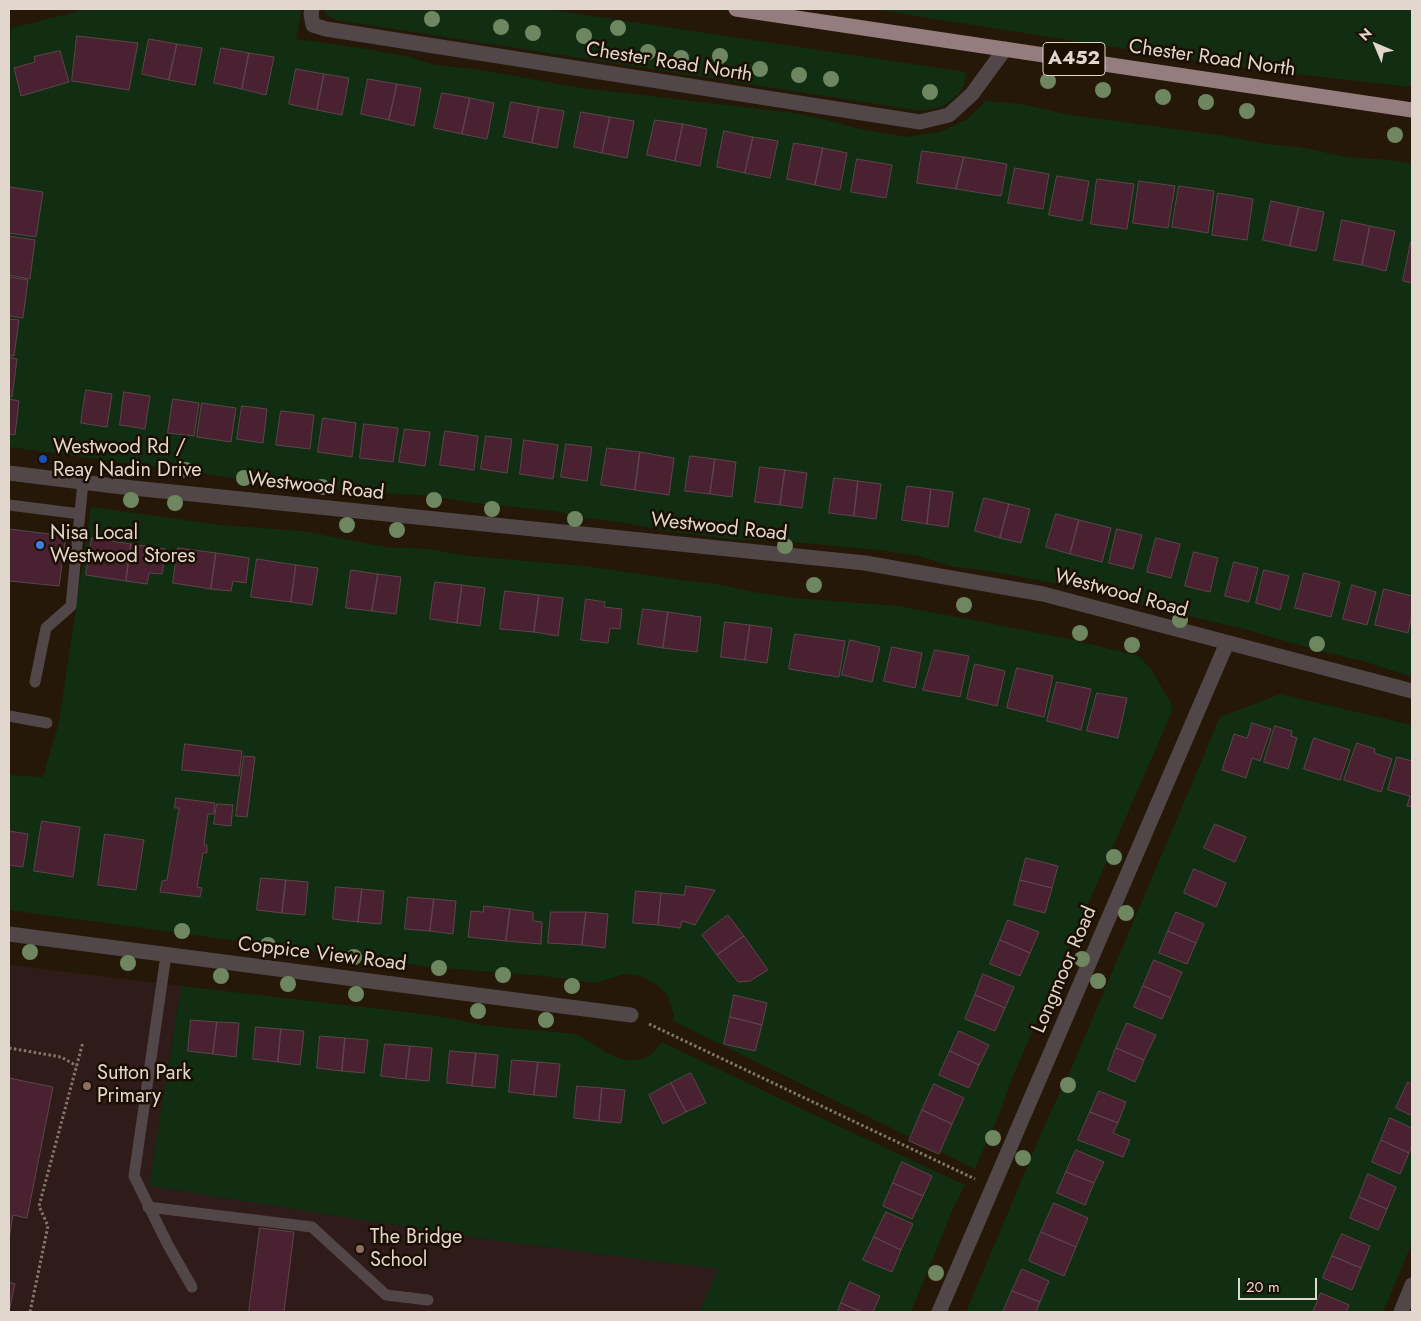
<!DOCTYPE html>
<style>
body{margin:0}
#map{position:relative;width:1421px;height:1321px;overflow:hidden;background:#251808;font-family:Jost,sans-serif}
canvas{display:block}
.frame{position:absolute;inset:0;border:10px solid #e1d7cd;pointer-events:none}
.north{position:absolute;left:1351px;top:20px;width:50px;height:50px;-webkit-text-stroke:4px #1b0f02;paint-order:stroke;rotate:315deg;font-size:14px;font-weight:700;line-height:20px;text-align:center;color:#e1d7cd}
.north::after{content:'';display:block;margin:auto;width:18px;height:22px;background:#e1d7cd;clip-path:polygon(50% 0,100% 100%,50% 72%,0 100%)}
.scale{position:absolute;left:1238px;top:1278px;width:79px;height:22px;box-sizing:border-box;border:2px solid #e1d7cd;border-top:0;padding-left:6px;font-size:15px;line-height:18px;white-space:nowrap;color:#e1d7cd;-webkit-text-stroke:4px #1b0f02;paint-order:stroke}
</style>
<div id="map">
<canvas width="1421" height="1321"></canvas>
<div class="frame"></div>
<div class="north">N</div>
<div class="scale">20 m</div>
</div>
<script>
const g = document.querySelector('canvas').getContext('2d');
g.lineJoin = 'round';
function paint(path, color) {
  g.fillStyle = color;
  g.fill(path, 'evenodd');
}
function trace(path, color, width, dash) {
  g.strokeStyle = color;
  g.lineWidth = width;
  g.lineCap = dash ? 'butt' : 'round';
  g.setLineDash(dash || []);
  g.stroke(path);
}
function write(font, color, halo, rows, align = 'center') {
  g.font = font + ' Jost,sans-serif';
  g.lineWidth = 5;
  g.setLineDash([]);
  g.textBaseline = 'middle';
  g.strokeStyle = halo;
  g.fillStyle = color;
  for (const [text, x, y, turn = 0] of rows) {
    g.save();
    g.translate(x, y);
    g.rotate((+turn || 0) * Math.PI / 180);
    g.textAlign = isNaN(turn) ? turn : align;
    if (halo) g.strokeText(text, 0, 0);
    g.fillText(text, 0, 0);
    g.restore();
  }
}
const education = new Path2D(`
 M9,965L181,986L149,1186L477,1238L719,1269L699,1312H9Z`);
const green = new Path2D(`
 M87,9H302L296,39L367,49L405,56L436,65L475,69L582,88L795,113L827,120L860,129L906,137L939,132L966,120L986,101L1022,104L1065,114L1225,136L1266,144L1306,148L1345,157L1390,160L1412,164V677L1363,661L1320,651L1244,629L1137,604L1064,585L990,571L954,567L919,556L880,550L772,540H738L665,531L626,523L592,519L553,511L475,503L431,496L307,488L9,447V49L12,28Z
 M323,9H546L966,72C966,99 939,112 915,110L336,20L326,14Z
 M872,9H1412V87L1251,69Z
 M91,507L220,525L303,531L385,547L428,549L468,556L585,566L673,579L716,584L754,592L795,598L898,606L983,622L1069,639L1139,656L1151,669L1171,703V714L1012,1078L1001,1110L975,1169L673,1021L674,1015L667,994L658,986L641,976L625,974L596,983L544,976L431,967L9,910V775L43,777L59,722Z
 M1280,694L1412,725V1243L1383,1312H966L1043,1129L1071,1069L1220,717Z
 M181,986L415,1013L450,1018L481,1025L575,1034C600,1045 623,1073 652,1054C656,1051 659,1045 662,1042L787,1102L965,1185L953,1209L911,1312H699L718,1269L477,1238L149,1186Z`);
const building = new Path2D(`
 M77,36L138,43L129,90L72,81Z
 M149,39L177,44L169,80L142,74Z
 M177,44L202,48L195,85L169,80Z
 M221,48L249,53L242,89L214,83Z
 M60,51L69,82L21,96L14,68L35,62L34,57Z
 M249,53L274,57L266,95L242,89Z
 M296,69L324,74L317,110L289,104Z
 M324,74L349,78L342,115L317,110Z
 M368,79L397,84L389,120L361,114Z
 M397,84L421,88L414,126L389,120Z
 M442,93L470,98L462,134L434,128Z
 M470,98L494,103L487,139L462,134Z
 M511,102L539,107L532,143L504,137Z
 M539,107L564,111L557,148L532,143Z
 M581,112L610,117L602,153L574,147Z
 M610,117L634,121L627,158L602,153Z
 M655,120L683,124L675,161L647,155Z
 M683,124L707,129L700,166L675,161Z
 M724,131L753,137L745,173L717,167Z
 M753,137L778,141L770,178L745,173Z
 M794,143L823,148L815,185L787,179Z
 M823,148L847,153L840,190L815,185Z
 M922,151L964,157L956,189L917,183Z
 M964,157L1007,164L1001,196L956,189Z
 M857,159L892,165L886,198L851,192Z
 M1015,168L1049,174L1043,209L1008,203Z
 M1057,176L1089,181L1082,221L1049,215Z
 M1097,179L1134,184L1127,229L1091,224Z
 M1139,181L1175,186L1168,228L1133,223Z
 M1179,186L1214,191L1208,233L1172,227Z
 M10,187L43,192L36,237L9,233Z
 M1218,193L1253,199L1247,240L1212,235Z
 M1271,201L1299,207L1290,246L1263,240Z
 M1299,207L1324,212L1316,251L1290,246Z
 M1342,220L1370,226L1362,265L1334,260Z
 M1370,226L1395,231L1386,271L1362,265Z
 M9,236L35,240L30,279L9,275Z
 M1411,242H1412V283L1403,281Z
 M9,277L28,280L23,318L9,316Z
 M9,319L19,320L14,356L9,355Z
 M9,357L17,359L12,397H9Z
 M86,390L112,394L107,427L81,423Z
 M124,392L150,396L145,429L120,425Z
 M9,399L19,401L15,435L9,434Z
 M173,399L199,403L194,436L168,433Z
 M202,403L236,408L231,442L197,437Z
 M242,406L267,409L263,443L237,439Z
 M281,411L314,415L310,449L276,445Z
 M323,418L356,423L352,457L318,452Z
 M364,424L398,428L393,462L360,458Z
 M405,429L430,432L425,466L399,462Z
 M445,431L478,436L474,470L440,465Z
 M486,436L512,439L507,473L481,469Z
 M524,440L558,445L553,479L520,474Z
 M566,444L592,447L587,481L561,477Z
 M607,448L640,452L635,490L601,485Z
 M640,452L674,458L669,495L635,490Z
 M690,456L715,459L710,494L685,491Z
 M715,459L736,462L732,497L710,494Z
 M760,467L785,470L780,505L755,502Z
 M785,470L807,473L802,508L780,505Z
 M834,478L858,481L854,516L829,513Z
 M858,481L881,484L876,519L854,516Z
 M907,486L931,489L927,524L902,520Z
 M931,489L953,492L948,527L927,524Z
 M984,498L1009,504L1000,538L975,531Z
 M1009,504L1030,509L1021,543L1000,538Z
 M1056,514L1079,520L1070,554L1046,547Z
 M1079,520L1111,528L1102,562L1070,554Z
 M9,529L66,536L59,586L9,581Z
 M1117,529L1142,535L1133,569L1109,563Z
 M92,538L131,544L126,581L86,575Z
 M1156,538L1180,544L1171,578L1147,572Z
 M131,544L166,549L162,574L149,573L147,584L126,581Z
 M178,548L216,553L211,589L173,583Z
 M1194,552L1218,558L1210,592L1185,586Z
 M216,553L249,558L246,583L233,581L231,591L211,589Z
 M257,559L296,565L291,602L251,597Z
 M1234,562L1258,568L1249,602L1225,596Z
 M296,565L318,568L312,605L291,602Z
 M351,570L378,574L372,611L346,608Z
 M1264,570L1289,576L1280,610L1256,603Z
 M1304,573L1340,582L1331,617L1295,608Z
 M378,574L401,577L396,614L372,611Z
 M435,582L462,585L457,623L430,619Z
 M462,585L485,588L480,626L457,623Z
 M1352,585L1376,592L1367,625L1343,619Z
 M1384,589L1412,596V614L1408,633L1375,625Z
 M505,591L539,595L534,632L500,629Z
 M539,595L563,598L558,636L534,632Z
 M586,599L605,602L604,607L622,609L620,629L610,628L608,643L581,640Z
 M643,609L668,612L663,648L638,644Z
 M668,612L701,617L697,652L663,648Z
 M725,622L750,625L745,660L721,657Z
 M750,625L772,628L767,663L745,660Z
 M795,634L845,641L839,677L789,669Z
 M850,640L880,647L872,682L842,675Z
 M892,647L922,653L915,688L884,681Z
 M935,650L969,656L960,697L923,690Z
 M975,664L1005,671L997,706L967,699Z
 M1017,668L1053,676L1044,717L1007,708Z
 M1057,682L1091,689L1081,730L1047,721Z
 M1097,693L1127,698L1118,738L1087,731Z
 M1252,723L1271,729L1260,761L1252,758L1246,778L1222,770L1234,734L1247,738Z
 M1275,726L1292,731L1291,736L1297,738L1288,769L1264,762Z
 M1314,738L1350,750L1340,780L1304,769Z
 M1357,743L1375,749L1374,753L1392,759L1381,792L1344,780Z
 M185,744L242,751L239,776L182,770Z
 M244,756L255,757L247,817L236,816Z
 M1397,757L1412,761V807L1407,806L1410,796L1388,790Z
 M176,798L215,803L214,814H208L204,845H207V853H203L197,887L202,888L200,897L160,892L162,881L167,880L179,808H175Z
 M217,804L233,805L231,826L214,824Z
 M42,821L80,827L73,877L34,871Z
 M1215,824L1246,837L1235,862L1204,848Z
 M9,831L28,834L23,867L9,865Z
 M105,834L144,840L136,890L98,885Z
 M1026,858L1058,866L1052,888L1020,880Z
 M1194,869L1226,883L1216,907L1184,893Z
 M261,878L286,880L282,913L257,910Z
 M286,880L308,882L305,915L282,913Z
 M1020,880L1052,888L1045,913L1014,905Z
 M686,886L715,890L695,925L682,921L680,928L658,925L661,893L684,895Z
 M336,887L362,889L358,922L333,919Z
 M362,889L384,891L381,924L358,922Z
 M636,891L661,893L658,925L633,923Z
 M408,897L434,899L430,931L405,929Z
 M434,899L456,901L453,934L430,931Z
 M484,906L510,909L506,941L468,937L471,911L483,912Z
 M510,909L533,912V921L542,922L541,944L506,941Z
 M551,912H586L582,945L548,943Z
 M586,912L608,914L605,948L582,945Z
 M1176,912L1204,924L1196,943L1168,931Z
 M728,915L744,936L717,955L702,935Z
 M1008,920L1039,932L1030,953L1000,940Z
 M1168,931L1196,943L1187,964L1159,953Z
 M744,936L768,970L750,981L738,982L717,955Z
 M1000,940L1030,953L1020,976L990,964Z
 M1154,960L1182,972L1171,998L1143,986Z
 M983,974L1014,987L1005,1008L975,995Z
 M1143,986L1171,998L1162,1019L1134,1007Z
 M734,995L767,1003L762,1025L730,1017Z
 M975,995L1005,1008L995,1031L965,1019Z
 M730,1017L762,1025L755,1051L724,1044Z
 M191,1020L217,1022L213,1054L188,1051Z
 M217,1022L239,1023L236,1057L213,1054Z
 M1127,1023L1156,1035L1144,1060L1116,1048Z
 M256,1027L281,1029L278,1062L253,1059Z
 M281,1029L304,1031L300,1065L278,1062Z
 M959,1031L989,1045L979,1065L950,1051Z
 M320,1036L345,1038L342,1071L317,1068Z
 M345,1038L368,1040L364,1073L342,1071Z
 M385,1044L410,1046L406,1079L381,1076Z
 M410,1046L432,1048L429,1081L406,1079Z
 M1116,1048L1144,1060L1135,1082L1108,1070Z
 M450,1051L476,1053L472,1086L447,1083Z
 M950,1051L979,1065L969,1088L939,1075Z
 M476,1053L498,1055L495,1088L472,1086Z
 M512,1060L538,1062L534,1095L509,1092Z
 M538,1062L560,1064L556,1097L534,1095Z
 M691,1073L706,1103L686,1112L671,1083Z
 M9,1078L53,1087L27,1218L13,1215L9,1238Z
 M1408,1082L1412,1084V1116L1396,1108Z
 M671,1083L686,1112L663,1124L649,1095Z
 M934,1084L964,1098L952,1124L922,1110Z
 M577,1086L602,1088L599,1121L574,1118Z
 M602,1088L625,1090L621,1123L599,1121Z
 M1099,1091L1126,1102L1118,1123L1090,1112Z
 M922,1110L952,1124L939,1154L909,1141Z
 M1090,1112L1118,1123L1113,1133L1130,1140L1123,1157L1078,1140Z
 M1390,1118L1412,1128V1145L1409,1153L1381,1140Z
 M1381,1140L1409,1153L1400,1174L1372,1162Z
 M1076,1150L1104,1162L1094,1183L1066,1172Z
 M902,1162L932,1176L923,1196L893,1183Z
 M1066,1172L1094,1183L1085,1205L1057,1193Z
 M1368,1174L1396,1187L1387,1209L1359,1197Z
 M893,1183L923,1196L912,1219L883,1206Z
 M1359,1197L1387,1209L1378,1230L1350,1218Z
 M1054,1203L1088,1218L1076,1247L1041,1232Z
 M886,1212L913,1224L901,1250L874,1237Z
 M260,1228L294,1232L284,1312H249Z
 M1041,1232L1076,1247L1064,1276L1029,1261Z
 M1342,1234L1370,1246L1361,1268L1332,1256Z
 M874,1237L901,1250L892,1272L863,1260Z
 M1332,1256L1361,1268L1352,1290L1323,1278Z
 M1022,1269L1049,1281L1040,1302L1012,1291Z
 M9,1282L15,1284L9,1312Z
 M850,1282L880,1296L873,1312H862L841,1303Z
 M1012,1291L1040,1302L1036,1312H1003Z
 M1321,1293L1349,1305L1346,1312H1313Z
 M841,1303L862,1312H838Z`);
const path = new Path2D(`
 M649,1024L975,1179
 M9,1048L61,1057L77,1066
 M30,1312L48,1226L39,1206L83,1042`);
const service = new Path2D(`
 M9,505L80,514
 M35,682L46,628L71,606L83,482
 M9,716L47,723
 M166,955L134,1176L168,1245L192,1287
 M148,1207L312,1227L386,1295L428,1300`);
const minor = new Path2D(`
 M312,9L311,14L313,25L326,29L920,122L949,115L972,94L1005,49
 M9,473L114,486L865,563L1043,594L1412,691
 M9,934L631,1015
 M939,1312L1227,643
 M1401,1312L1412,1285`);
const trunk = new Path2D(`
 M736,9L1412,110`);
const trees = [
 [432,19],
 [501,27],
 [618,28],
 [533,33],
 [584,36],
 [648,52],
 [720,56],
 [681,58],
 [760,69],
 [799,75],
 [831,79],
 [1048,81],
 [1103,90],
 [930,92],
 [1163,97],
 [1206,102],
 [1247,111],
 [1395,135],
 [186,470],
 [244,478],
 [322,487],
 [131,500],
 [434,500],
 [175,503],
 [492,509],
 [575,519],
 [347,525],
 [397,530],
 [785,546],
 [814,585],
 [964,605],
 [1180,620],
 [1080,633],
 [1317,644],
 [1132,645],
 [1114,857],
 [1126,913],
 [182,931],
 [268,945],
 [30,952],
 [354,957],
 [1082,959],
 [128,963],
 [439,968],
 [503,975],
 [221,976],
 [1098,981],
 [288,984],
 [572,986],
 [356,994],
 [478,1011],
 [546,1020],
 [1068,1085],
 [993,1138],
 [1023,1158],
 [936,1273]
];
const markers = [
 [43,459,5,"#1a4fb4"],
 [40,545,5,"#3f7fe0"],
 [87,1086,5,"#8d6e63"],
 [360,1249,5,"#8d6e63"]
];
const shields = [
 [1074,59,62]
];
const shieldNames = [
 ["A452",1074,59]
];
const streetNames = [
 ["Chester Road North",1212,59,8],
 ["Chester Road North",669,63,9],
 ["Westwood Road",316,487,6],
 ["Westwood Road",719,528,6],
 ["Westwood Road",1121,594,15],
 ["Coppice View Road",322,955,7],
 ["Longmoor Road",1065,970,-67]
];
const poiNames = [
 ["Westwood Rd /",53,448],
 ["Reay Nadin Drive",53,471],
 ["Nisa Local",50,534],
 ["Westwood Stores",50,557],
 ["Sutton Park",97,1074],
 ["Primary",97,1097],
 ["The Bridge",370,1238],
 ["School",370,1261]
];
paint(education, '#2f1c1a');
paint(green, '#112d12');
paint(building, '#4a2131');
trace(building, '#5c454c', 1);
trace(path, '#83776a', 3, [2.5, 2.5]);
trace(service, '#524748', 11);
trace(minor, '#524748', 15);
trace(trunk, '#957c7e', 15);
g.fillStyle = '#6e8761';
for (const [x, y] of trees) {
  g.beginPath();
  g.arc(x, y, 8, 0, 2 * Math.PI);
  g.fill();
}
for (const [x, y, r, color] of markers) {
  const dot = new Path2D();
  dot.arc(x, y, r, 0, 2 * Math.PI);
  g.fillStyle = color;
  g.fill(dot);
  trace(dot, '#1b0f02', 2);
}
for (const [x, y, w] of shields) {
  const box = new Path2D();
  box.roundRect(x - w / 2, y - 16.5, w, 33, 4);
  g.fillStyle = '#1b0f02';
  g.fill(box);
  trace(box, '#e1d7cd', 1);
}
write('bold 19px', '#e1d7cd', null, shieldNames);
write('20px', '#e1d7cd', '#1b0f02', streetNames);
write('20px', '#e1d7cd', '#1b0f02', poiNames, 'left');
</script>
